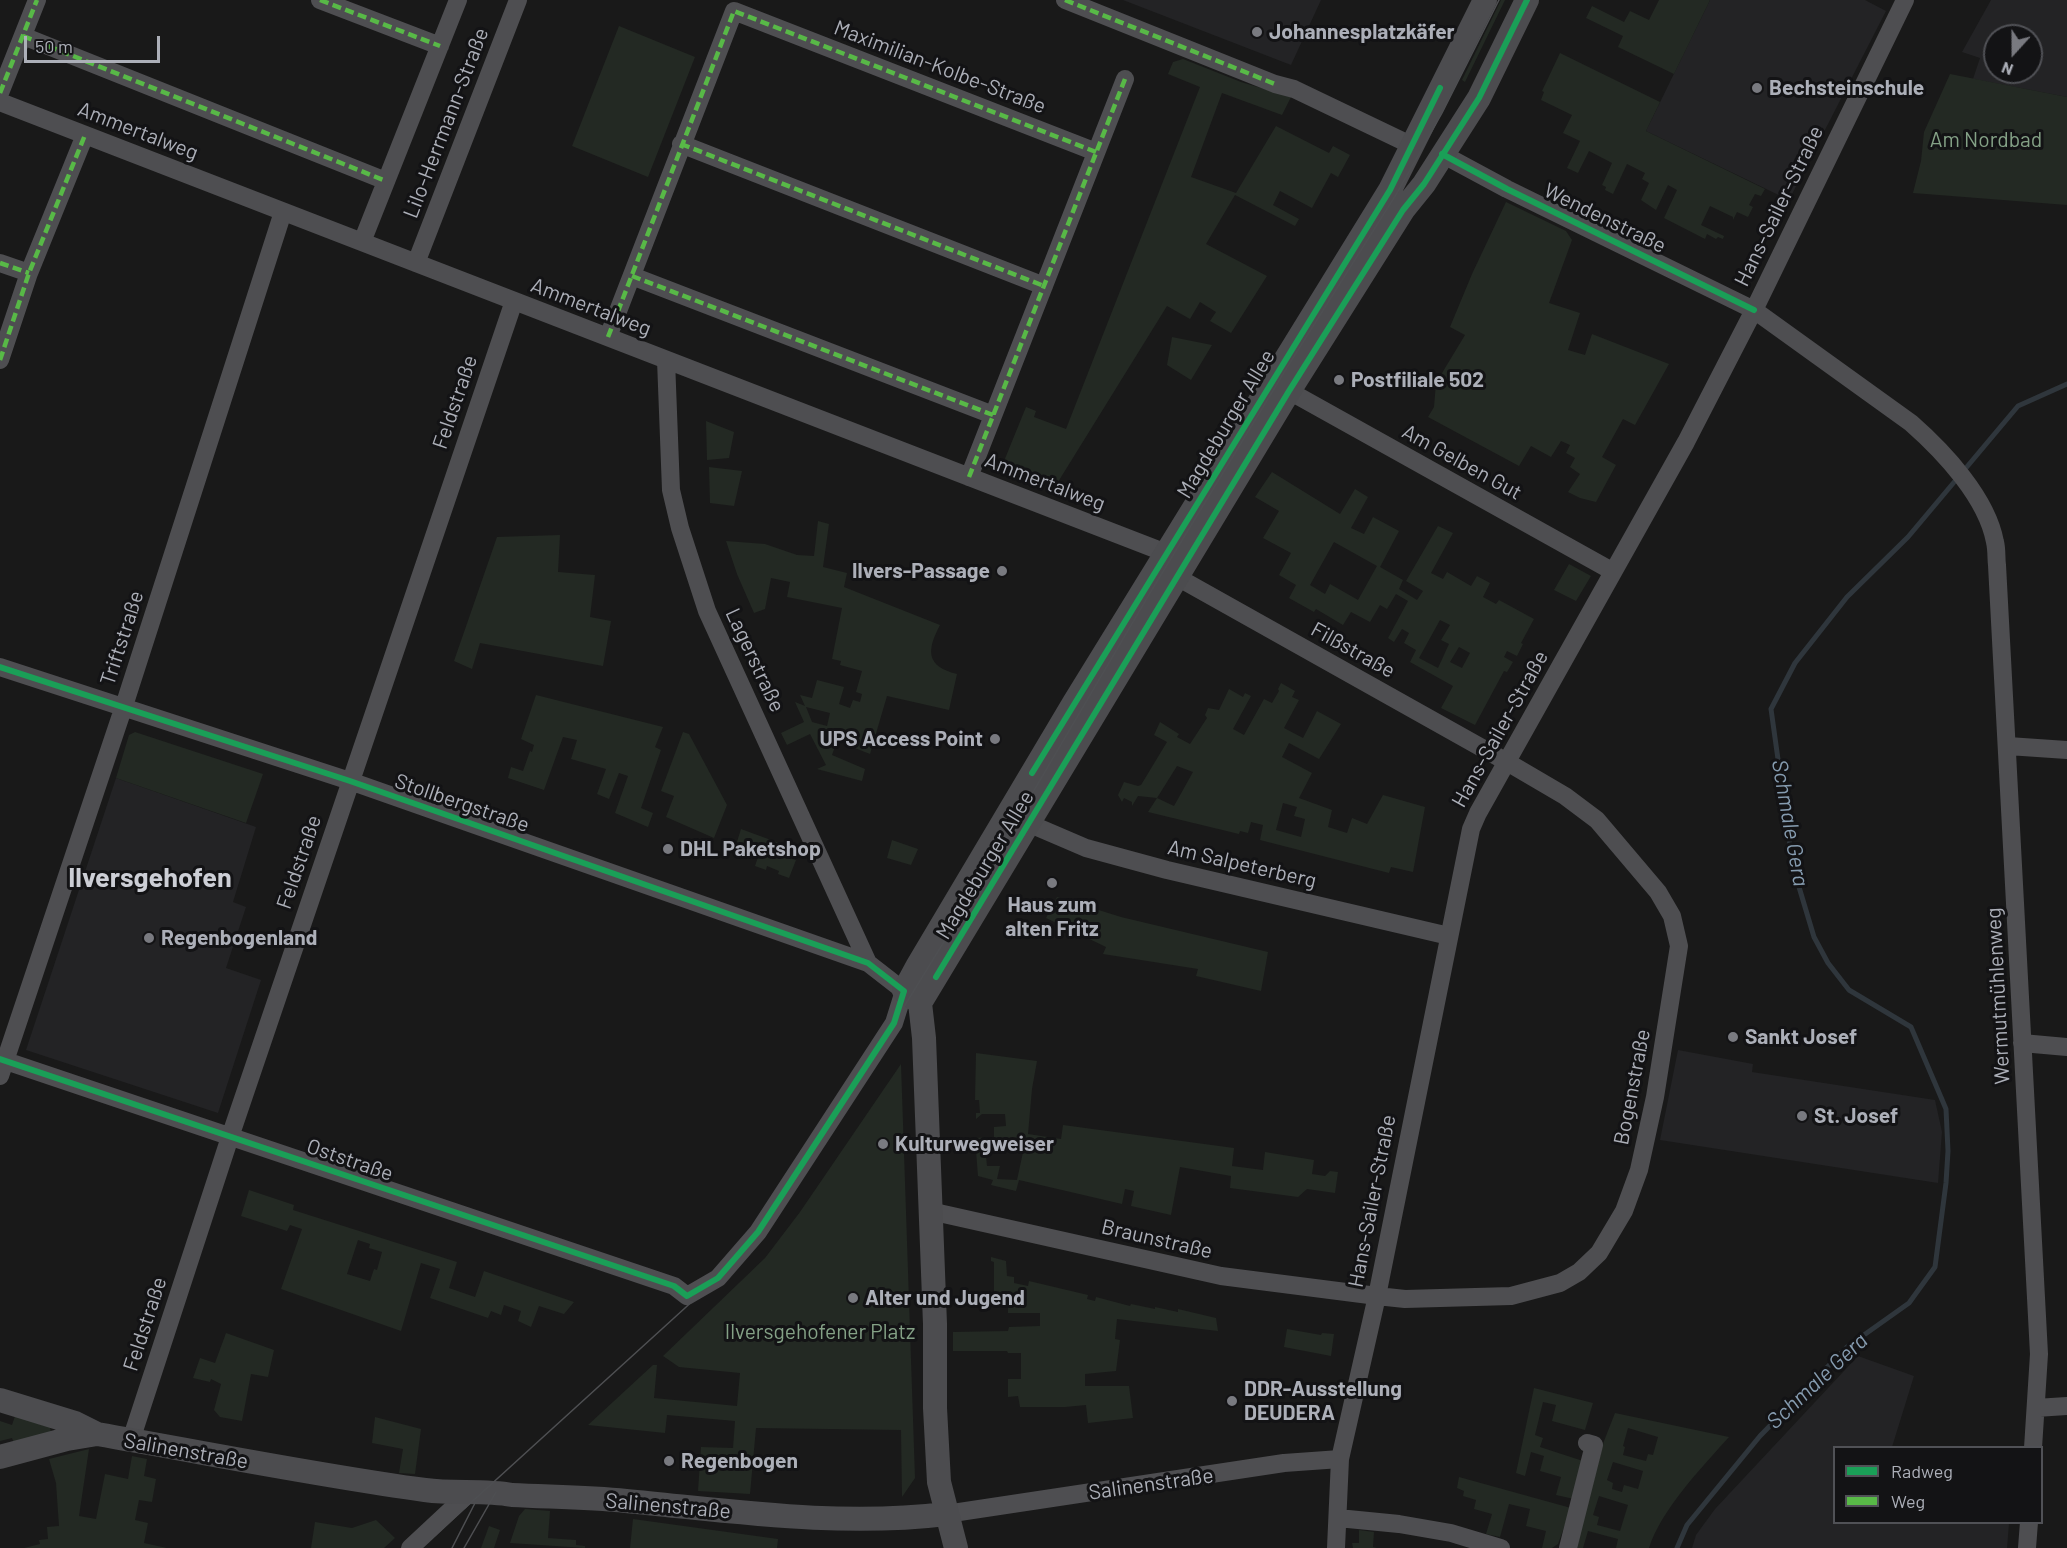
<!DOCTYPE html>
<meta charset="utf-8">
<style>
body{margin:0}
#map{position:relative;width:2067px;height:1548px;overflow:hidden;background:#191919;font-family:Barlow,sans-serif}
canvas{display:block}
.legend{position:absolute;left:1833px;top:1446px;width:210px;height:78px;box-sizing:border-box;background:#131315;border:2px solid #505156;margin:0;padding:8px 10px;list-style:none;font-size:18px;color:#acafb8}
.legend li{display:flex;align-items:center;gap:12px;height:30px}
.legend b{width:30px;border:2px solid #505156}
.north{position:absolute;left:1983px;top:24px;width:60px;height:60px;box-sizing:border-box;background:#131315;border:2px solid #505156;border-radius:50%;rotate:201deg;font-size:16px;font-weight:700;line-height:24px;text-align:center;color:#acafb8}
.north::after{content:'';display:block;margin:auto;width:21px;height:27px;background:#797a80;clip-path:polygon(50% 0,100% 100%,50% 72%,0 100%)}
.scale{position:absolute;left:24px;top:36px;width:136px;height:27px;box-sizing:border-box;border:3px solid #acafb8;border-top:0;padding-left:8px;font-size:18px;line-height:21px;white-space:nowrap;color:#acafb8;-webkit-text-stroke:4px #131315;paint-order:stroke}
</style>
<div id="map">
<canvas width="2067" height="1548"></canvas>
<ul class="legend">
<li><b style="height:8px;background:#1a9f57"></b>Radweg</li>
<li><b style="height:8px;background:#58b947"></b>Weg</li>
</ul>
<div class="north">N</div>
<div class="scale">50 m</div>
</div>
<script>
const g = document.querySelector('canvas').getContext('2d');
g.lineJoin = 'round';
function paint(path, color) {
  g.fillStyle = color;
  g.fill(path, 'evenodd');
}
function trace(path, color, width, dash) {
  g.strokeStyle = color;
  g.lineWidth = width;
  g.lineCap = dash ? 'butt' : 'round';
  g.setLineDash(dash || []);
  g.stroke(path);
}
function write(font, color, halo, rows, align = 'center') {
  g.font = font + ' Barlow,sans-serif';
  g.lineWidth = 6;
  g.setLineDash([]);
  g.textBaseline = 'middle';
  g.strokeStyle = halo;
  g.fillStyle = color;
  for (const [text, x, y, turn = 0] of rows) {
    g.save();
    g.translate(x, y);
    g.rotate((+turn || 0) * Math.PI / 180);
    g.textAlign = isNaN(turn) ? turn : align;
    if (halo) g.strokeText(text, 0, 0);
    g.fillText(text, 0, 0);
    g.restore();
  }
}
const built = new Path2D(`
 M1123,0H1321L1291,65Z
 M1710,0H1865L1886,11L1789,200L1646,131Z
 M1991,0H2067V97L1973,79L1980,58L1962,52ZM1995,36H2031V72H1995Z
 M116,778L256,827L233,902L246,907L226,968L261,980L218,1113L26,1050Z
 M1678,1050L1753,1064L1752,1072L1935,1100L1942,1132L1938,1183L1660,1140Z
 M1858,1356L1914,1376L1892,1447L1834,1448V1522L2009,1523L2007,1548H1692L1696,1535L1715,1509Z`);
const green = new Path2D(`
 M1501,0H1505L1465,82L1462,80Z
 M1659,0H1710L1674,74L1618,47L1623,36L1586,18L1592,6L1624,22L1630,11L1649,20Z
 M619,26L695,57L648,177L572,146Z
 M1560,53L1660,102L1646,131L1765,189L1761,196L1755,194L1749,205L1753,207L1748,217L1737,212L1733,220V217L1710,206L1701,225L1724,236L1723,239L1718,237L1716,239L1707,234L1705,239L1664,218L1677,190L1668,185L1656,210L1641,200L1649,183L1642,179L1645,173L1627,164L1613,194L1605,190L1606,187L1602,185L1612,163L1589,151L1578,173L1567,168L1580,141L1563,133L1572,115L1541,100L1544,92L1542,91Z
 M1183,59L1241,82L1291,97L1282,115L1222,93L1191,177L1236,193L1276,126L1329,153L1333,146L1350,155L1338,177L1331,173L1312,208L1280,191L1273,205L1299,219L1295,226L1235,195L1206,244L1267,276L1231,333L1210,321L1216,312L1200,302L1190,319L1167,306L1058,482L1039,484L1003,469L1002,466L1026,407L1036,411L1034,417L1066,429L1200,87L1168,74L1173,62Z
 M1950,74L2067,97V205L1913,193L1921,161L1924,132Z
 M1506,202L1566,231L1572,240L1549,303L1580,313L1568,350L1585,355L1592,334L1669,364L1635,425L1623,419L1602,457L1616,465L1596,502L1580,498L1568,492L1580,474L1570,467L1575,458L1566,453L1570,445L1561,441L1551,457L1531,446L1519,466L1428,417L1434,407L1436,383L1465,335L1450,327L1472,274Z
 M1172,337L1212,345L1191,380L1167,365Z
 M706,421L734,432L729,458L707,460Z
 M709,467L742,471L734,506L710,503Z
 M1272,472L1340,514L1355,489L1368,497L1351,528L1364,534L1373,517L1399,531L1380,567L1403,580L1399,589L1417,600L1423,591L1406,581L1438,526L1453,533L1431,573L1443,579L1447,572L1471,586L1477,576L1490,583L1483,597L1496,604L1499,600L1534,619L1521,643L1523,644L1517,656L1507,651L1504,657L1513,662L1507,672L1504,671L1475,725L1441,708L1453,686L1410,662L1416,650L1404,643L1409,633L1402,629L1394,642L1388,638L1408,601L1396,594L1387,609L1380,605L1370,622L1351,612L1343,625L1316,609L1314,612L1289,598L1296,585L1279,575L1291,553L1263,538L1279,511L1255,497ZM1334,542L1377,566L1358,600L1330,584L1325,594L1310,585ZM1440,620L1450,625L1441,640L1449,644L1438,668L1419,658ZM1459,647L1470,653L1462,668L1450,662Z
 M818,521L829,524L823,567L847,573L844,587L940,625C927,650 925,666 957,674L949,710L887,696L870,754L837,741L832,755L865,769L862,781L817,769L826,765L810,734L787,745L781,733L804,722L795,702L805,706L800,695L812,698L817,680L844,687L839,704L850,708L853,700L860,702L862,694L856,692L862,671L840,665L841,661L832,659L842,608L787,597L790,582L771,578L765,609L754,613L737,574L726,541L765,544L797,555L814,556ZM806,707L830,713L827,726L812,722Z
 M560,535L558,572L595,575L590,617L611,621L603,666L480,643L472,669L454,661L497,537Z
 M1569,564L1591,576L1576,601L1554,590Z
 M1281,683L1295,691L1292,697L1299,700L1284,728L1303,738L1317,711L1341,724L1319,759L1289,743L1282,757L1312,773L1299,798L1332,810L1328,827L1347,833L1352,818L1367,824L1383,795L1425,807L1413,872L1391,867L1389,873L1260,840L1263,825L1251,822L1248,833L1240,831L1239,834L1148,812L1157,798L1138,796L1132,806V802L1124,798L1122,802L1118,795L1124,782L1138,786L1141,785L1167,742L1154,735L1160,722L1179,734L1177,737L1190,744L1207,718L1205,715L1208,708L1219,710L1229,689L1243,697L1245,693L1251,696L1233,729L1244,735L1264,699L1272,703L1279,691L1278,689ZM1177,766L1193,772L1174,806L1157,798ZM1283,803L1297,807L1294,816L1305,819L1301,837L1276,830Z
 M536,695L663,727L655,747L661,750L641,808L653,813L648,827L615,813L628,776L619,773L609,799L597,794L606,769L571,759L577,740L563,737L544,790L508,778L511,767L523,771L530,751L532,752L534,745L521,739Z
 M135,732L263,774L246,823L116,778L129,735Z
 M683,732L689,734L727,805L714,838L666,817L674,796L661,791Z
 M741,829L790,847L786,857L796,860L789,878L778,874L779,871L767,866L766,870L755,866L759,854L736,845Z
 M892,840L918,849L911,865L887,858Z
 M1057,897L1121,917L1268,952L1261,991L1196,976L1198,969L1103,954L1106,947L1046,918Z
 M976,1053L1037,1061L1032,1089L1028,1134L1061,1139L1063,1125L1234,1148L1232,1166L1263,1170L1265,1152L1314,1160L1312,1174L1325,1176L1330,1171L1338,1172L1335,1193L1307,1189L1298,1197L1230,1188L1231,1176L1180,1167L1171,1215L1131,1206L1134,1191L1125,1189L1122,1204L1019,1180L1016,1191L991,1185L993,1180L978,1176L975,1138L994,1137V1127L1006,1126L1005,1114H982L976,1119V1113H980L979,1100H975ZM990,1143H1025L1017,1180L997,1179L1000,1166H987L986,1156L990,1155Z
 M901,1064L915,1478L902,1497L901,1430L756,1428L750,1494L698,1491L701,1447L733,1448L735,1421L667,1415L665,1433L588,1425L653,1365H657L654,1398L737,1406L740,1373L679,1367L663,1356L765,1258L800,1212Z
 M249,1190L294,1205L293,1210L457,1262L449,1288L475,1297L484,1271L574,1302L564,1314L539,1306L531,1327L518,1321L521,1311L504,1305L501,1315L491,1311L488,1318L430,1298L440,1269L421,1263L401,1331L281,1289L302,1229L290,1225L287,1231L241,1216ZM358,1240L370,1244L369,1248L382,1252L377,1270L374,1269L370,1281L347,1274Z
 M991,1257L1006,1261L1007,1276L1014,1277V1283L1028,1286L1029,1281L1088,1295L1087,1299L1095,1301L1096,1297L1130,1306L1131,1304L1155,1309V1307L1178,1312V1309L1216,1318L1218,1331L1117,1319L1115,1339L1120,1340L1116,1371L1085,1374V1386H1129L1133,1418L1088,1423L1086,1405L1065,1407H1020L1018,1396L1008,1397V1379H1021V1353H1008L1007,1351H953V1332L1008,1331L1009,1327L1040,1326V1313H1008V1297H994V1262L991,1261Z
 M1287,1329L1321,1335L1322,1333L1334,1334L1331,1356L1284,1347Z
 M226,1333L274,1350L268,1377L251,1374L242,1421L220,1417L214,1410L221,1384L211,1379L210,1382L193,1378L200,1358L215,1363Z
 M1534,1388L1593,1403L1585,1430L1552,1421L1556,1405L1543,1402L1535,1435L1543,1438L1540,1447L1583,1461L1574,1499L1556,1495L1561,1477L1540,1471L1544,1456L1531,1452L1525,1476L1516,1473Z
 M1615,1413L1729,1437C1702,1467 1661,1510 1649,1548H1616L1618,1539L1588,1531L1583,1548H1576L1604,1441ZM1628,1428L1658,1437L1653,1455L1648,1454L1646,1461L1623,1455L1625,1447L1623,1446ZM1613,1462L1643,1471L1638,1489L1624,1485L1622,1492L1612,1489L1613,1483L1607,1480ZM1599,1496L1628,1505L1620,1531L1597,1525L1599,1517L1593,1515Z
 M15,1416L50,1427L51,1432L14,1443L12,1438L0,1441V1421L12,1425Z
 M375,1417L421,1429L415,1474L399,1473L403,1449L372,1443Z
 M89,1449L79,1516L96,1519L105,1474L128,1479L132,1456L147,1459L144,1476L156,1479L152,1502L139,1500L135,1520L148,1523L144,1543L167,1548H24L40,1544L39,1540L48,1539L47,1527L59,1526L56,1483L49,1459Z
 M1459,1477L1571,1508L1558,1544L1552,1548H1542L1546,1531L1526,1526L1530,1509L1509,1504L1500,1537L1486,1534L1492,1514L1474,1509L1476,1500L1463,1496L1464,1491L1457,1488Z
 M525,1509L550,1511L548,1538L576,1540V1545L585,1546V1548L510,1543L519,1516Z
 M633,1519L778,1539L777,1548H630Z
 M376,1520L395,1538L384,1548H311L315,1522L352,1528Z
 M489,1526L500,1530L494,1548H481Z
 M1359,1530L1374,1532L1373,1547L1377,1548H1353L1352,1543H1359Z`);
const stream = new Path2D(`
 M1677,1548L1687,1525L1760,1436L1847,1347L1909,1303L1935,1267L1946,1183L1948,1151L1946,1109L1911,1027L1849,990L1828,963L1814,937L1793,867L1771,709L1795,663L1847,597L1908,537L2018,406L2067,384`);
const street = new Path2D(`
 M320,0L440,46
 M1065,0L1275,84L1294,89L1413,146
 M23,36L386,181
 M0,93L37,0
 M0,102L1166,553
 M681,144L1044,286
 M1442,154L1507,189L1754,310L1911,423C1944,452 1987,498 1995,542C1997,550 1996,558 1997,565L2039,1354L2033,1448
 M362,242L458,0
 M0,263L29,273
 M416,263L518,0
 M632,276L993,415
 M608,337L734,11L1096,152
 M0,360L29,273L85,135
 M666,360L671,490L680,528L707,611L868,963
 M1289,391L1612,571
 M969,477L1125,79
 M0,667L350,781L868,963L904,991L894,1023L758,1232L718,1278L687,1296L674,1286L0,1059
 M2008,746L2067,750
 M1030,824L1086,848L1167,870L1449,936
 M2022,1043L2067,1047
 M0,1076L124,706L283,212
 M930,1211L1221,1276L1377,1296L1405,1299L1511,1296L1560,1283L1579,1272L1599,1253L1624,1211L1639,1170L1655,1097L1679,946L1672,916L1658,892L1597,820L1565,796L1507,762L1177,577
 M2036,1408L2067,1406
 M131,1440L230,1137L514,301
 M946,1514L1284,1463L1340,1459
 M1338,1518L1399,1524L1451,1533L1501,1548
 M410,1548L469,1493
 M1336,1548L1340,1459L1377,1296L1471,829L1478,813L1686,442L1754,310L1905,0
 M1568,1548L1594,1445L1587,1443
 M2027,1548L2029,1522`);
const secondary = new Path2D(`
 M920,1003L1289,391L1403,210L1424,184L1479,98L1527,0
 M920,1003L904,991L917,967L1074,703L1390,190L1485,0
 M920,1003L924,1038L935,1324V1408L939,1482L956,1548
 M0,1400L75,1423L97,1434
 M0,1457L67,1439L97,1434C207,1453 315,1475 425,1490C454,1494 483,1490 512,1495C550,1497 588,1497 626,1501C733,1511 839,1527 946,1514`);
const tram = new Path2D(`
 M894,1023L969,901L1150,593L1288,366L1397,193L1442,113L1499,0
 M421,1548L718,1278
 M452,1548L475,1503
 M464,1548L496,1492`);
const quiet = new Path2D(`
 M320,0L440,46
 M1065,0L1275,84
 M23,36L386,181
 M0,93L37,0
 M681,144L1044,286
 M0,263L29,273
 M632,276L993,415
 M608,337L734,11L1096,152
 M0,360L29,273L85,135
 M969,477L1125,79`);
const cycleway = new Path2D(`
 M1442,154L1507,189L1754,310
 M0,667L350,781L868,963L904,991L894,1023L758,1232L718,1278L687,1296L674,1286L0,1059
 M1032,773L1390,190L1440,88
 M936,977L1289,391L1403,210L1424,184L1479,98L1527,0`);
const markers = [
 [1257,32,6,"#797a80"],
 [1757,88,6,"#797a80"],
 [1339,380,6,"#797a80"],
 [1002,571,6,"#797a80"],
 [995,739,6,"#797a80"],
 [668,849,6,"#797a80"],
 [1052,883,6,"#797a80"],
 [149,938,6,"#797a80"],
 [1733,1037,6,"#797a80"],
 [1802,1116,6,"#797a80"],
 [883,1144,6,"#797a80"],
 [853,1298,6,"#797a80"],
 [1232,1401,6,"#797a80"],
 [669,1461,6,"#797a80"]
];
const poiNames = [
 ["Johannesplatzkäfer",1269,32],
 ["Bechsteinschule",1769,88],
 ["Postfiliale 502",1351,380],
 ["Ilvers-Passage",990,571,"right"],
 ["UPS Access Point",983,739,"right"],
 ["DHL Paketshop",680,849],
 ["Haus zum",1052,905,"center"],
 ["alten Fritz",1052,929,"center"],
 ["Regenbogenland",161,938],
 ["Sankt Josef",1745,1037],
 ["St. Josef",1814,1116],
 ["Kulturwegweiser",895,1144],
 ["Alter und Jugend",865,1298],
 ["DDR-Ausstellung",1244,1389],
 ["DEUDERA",1244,1413],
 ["Regenbogen",681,1461]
];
const streetNames = [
 ["Maximilian-Kolbe-Straße",940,67,21],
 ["Lilo-Herrmann-Straße",446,123,-69],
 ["Ammertalweg",138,131,21],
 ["Hans-Sailer-Straße",1779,206,-64],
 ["Wendenstraße",1605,218,26],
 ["Ammertalweg",591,307,21],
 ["Feldstraße",455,402,-71],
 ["Magdeburger Allee",1226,424,-59],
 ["Am Gelben Gut",1462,462,29],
 ["Ammertalweg",1045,482,21],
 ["Triftstraße",122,638,-72],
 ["Filßstraße",1353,650,29],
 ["Lagerstraße",755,660,65],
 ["Hans-Sailer-Straße",1500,729,-61],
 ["Stollbergstraße",462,803,19],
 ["Feldstraße",299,862,-71],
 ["Am Salpeterberg",1242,864,13],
 ["Magdeburger Allee",985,865,-59],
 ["Wermutmühlenweg",1998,996,-93],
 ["Bogenstraße",1632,1087,-79],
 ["Oststraße",350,1160,19],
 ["Hans-Sailer-Straße",1372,1201,-79],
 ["Braunstraße",1157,1239,13],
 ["Feldstraße",145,1324,-72],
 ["Salinenstraße",186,1451,10],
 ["Salinenstraße",1151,1484,-8],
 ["Salinenstraße",668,1506,5]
];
const parkNames = [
 ["Am Nordbad",1986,140],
 ["Ilversgehofener Platz",820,1332]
];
const waterNames = [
 ["Schmale Gera",1790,823,80],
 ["Schmale Gera",1817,1381,-43]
];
const districtNames = [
 ["Ilversgehofen",150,878]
];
paint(built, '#232325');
paint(green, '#232923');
trace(stream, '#2f363c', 5);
trace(street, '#4e4e51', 18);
trace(secondary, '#4c4c4f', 24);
trace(tram, '#4e4f52', 1.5);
trace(quiet, '#58b947', 4.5, [9, 4.5]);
trace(cycleway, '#1a9f57', 6);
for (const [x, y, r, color] of markers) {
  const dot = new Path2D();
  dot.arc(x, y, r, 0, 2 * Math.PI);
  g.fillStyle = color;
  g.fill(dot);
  trace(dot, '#131315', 2);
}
write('bold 21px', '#acafb8', '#131315', poiNames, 'left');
write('21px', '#acafb8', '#131315', streetNames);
write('21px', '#84a186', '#131315', parkNames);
write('italic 22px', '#869cb0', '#131315', waterNames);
write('bold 27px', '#ccced5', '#131315', districtNames);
</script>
